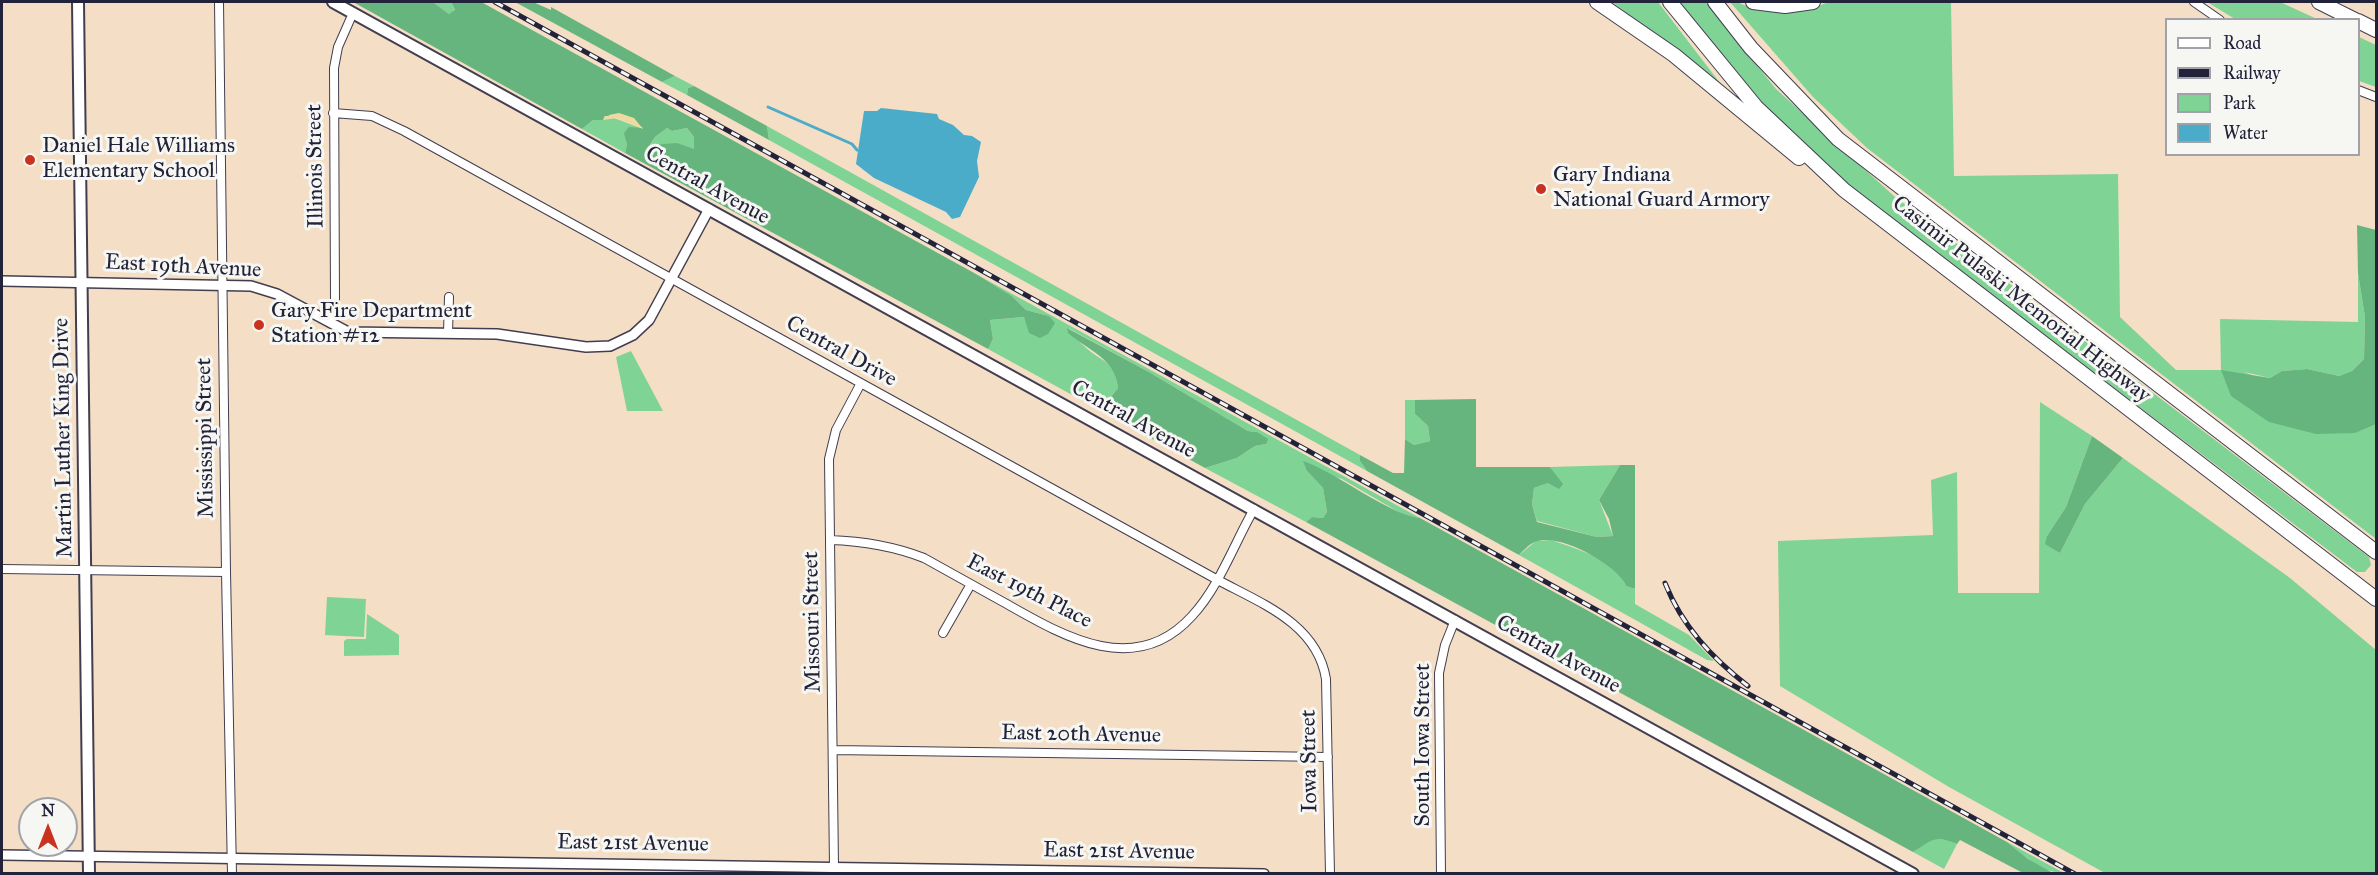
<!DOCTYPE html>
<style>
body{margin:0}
#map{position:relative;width:2378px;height:875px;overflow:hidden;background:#f4dec5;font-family:"IM FELL Great Primer",serif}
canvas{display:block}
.frame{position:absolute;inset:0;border:3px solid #22223b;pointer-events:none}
.legend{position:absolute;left:2165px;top:18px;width:195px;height:138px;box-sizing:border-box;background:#f6f6f2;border:2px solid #a1a1a9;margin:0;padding:8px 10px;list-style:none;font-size:18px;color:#22223b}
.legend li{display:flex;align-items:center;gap:12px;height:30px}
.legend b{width:30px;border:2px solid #a1a1a9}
.north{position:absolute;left:18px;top:797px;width:60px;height:60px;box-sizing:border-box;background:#f6f6f2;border:2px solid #a1a1a9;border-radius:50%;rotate:0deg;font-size:16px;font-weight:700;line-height:24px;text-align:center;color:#22223b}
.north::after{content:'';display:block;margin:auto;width:21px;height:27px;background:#c8321e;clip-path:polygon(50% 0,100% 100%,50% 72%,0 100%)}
</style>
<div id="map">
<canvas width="2378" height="875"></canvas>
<div class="frame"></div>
<ul class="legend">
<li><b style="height:8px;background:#fff"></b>Road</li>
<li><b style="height:8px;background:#22223b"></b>Railway</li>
<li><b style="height:16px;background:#7fd395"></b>Park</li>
<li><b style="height:16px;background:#4aacc9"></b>Water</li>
</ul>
<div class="north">N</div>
</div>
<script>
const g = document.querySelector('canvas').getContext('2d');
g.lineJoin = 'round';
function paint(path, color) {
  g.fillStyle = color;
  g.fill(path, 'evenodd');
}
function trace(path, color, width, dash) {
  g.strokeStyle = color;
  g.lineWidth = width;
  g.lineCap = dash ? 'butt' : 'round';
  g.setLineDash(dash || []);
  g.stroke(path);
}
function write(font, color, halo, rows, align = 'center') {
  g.font = font + ' "IM FELL Great Primer",serif';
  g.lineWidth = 6;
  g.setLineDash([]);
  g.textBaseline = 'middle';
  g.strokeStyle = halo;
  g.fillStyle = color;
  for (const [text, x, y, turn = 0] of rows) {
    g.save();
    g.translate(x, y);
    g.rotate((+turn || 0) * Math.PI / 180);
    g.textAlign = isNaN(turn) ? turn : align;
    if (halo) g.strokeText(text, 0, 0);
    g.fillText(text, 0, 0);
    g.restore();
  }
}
const green = new Path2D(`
 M433,2H451L455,11L449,14Z
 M1612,2H1658L1720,83Z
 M1679,2H1706L1776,89L1894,196L2369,557L2371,565L2365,572H2357L1835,176L1752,93L1709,46Z
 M1730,2H1737L1755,10L1780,12L1804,11L1829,2H1951L1954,176L2118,174L2120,317L2176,370H2221L2220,319L2358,322V273L2365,317L2364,359L2352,371L2339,376L2307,369L2282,371L2270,378L2244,372L2376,424V539L1867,148L1813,97Z
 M2207,2H2280L2317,19H2235Z
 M2359,37L2376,45V87L2359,81Z
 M675,76L694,86L688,88L687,95L662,82Z
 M614,118L643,129L627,144L625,153L582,129L593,120Z
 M767,126L1360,455V461L1367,471L769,140Z
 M667,128L672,131L687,128L694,137V149L650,146L655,137Z
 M976,274L1420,518L1407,517L1342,479L1307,471L1323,488L1327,512L1323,518L1312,517L1306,522L1205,468L1237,458L1255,446L1266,444L1257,432L1248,431L1149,372L1068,328C1073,334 1078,341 1084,346C1102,363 1114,359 1118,388L1107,402V414L988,349L993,339L990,320L1024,317L1030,332L1054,323L1049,316L1026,310L1012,296Z
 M631,351L663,411H627L616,357Z
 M1405,400H1415V414L1428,426L1430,441L1414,445L1405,439Z
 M2040,402L2092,436L2066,507L2047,536L2060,553L2085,504L2123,458L2290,578L2376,650V873H2105L1949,787L1780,686L1778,541L1933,535L1931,480L1957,472L1958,593H2039Z
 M1620,465L1599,500L1613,536L1597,537L1537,521L1532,504L1534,488L1548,483L1555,475L1550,467Z
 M1551,540C1577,549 1615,559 1626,586L1635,589V604L1689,635L1714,661L1707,660L1519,555L1536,541Z
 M327,597L366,599L364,637L325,635Z
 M367,614L399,635V655L344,656V641L347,639H366Z
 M1942,837L1957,844L1944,869L1913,852L1931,840Z
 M2007,842L2064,873C2042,873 2024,856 2007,842Z`);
const forest = new Path2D(`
 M353,2H433L449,14L455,10L451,2L483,3L976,274L1012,296L1026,310L1049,316L1055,323L1048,334L1040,338L1029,333L1024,317L990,320L993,339L988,349L625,153L627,144L624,133L629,127L643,128L626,117L605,116L603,120H593L582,129ZM667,128L672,131L687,128L694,137V149L677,143L650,145L655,137Z
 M515,2H533L551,10V7L675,76L662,82Z
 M694,86L767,126L769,140L687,95L688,88Z
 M2357,225L2376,230V424L2355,433L2316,434L2269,422L2231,396L2221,370L2270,378L2282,371L2307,369L2339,376L2352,371L2364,359L2365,317L2358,273Z
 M1067,328L1149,372L1248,431L1257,432L1268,439L1266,444L1255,446L1237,458L1205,468L1107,414V402L1118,388C1115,358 1089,351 1068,333Z
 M1476,399V467H1550L1563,484L1559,489L1548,483L1534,488L1532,504L1537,522L1597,537L1613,536L1609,519L1599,500L1620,465H1635V589L1626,586C1618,565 1561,534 1538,541C1531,542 1524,550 1519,555L1367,471L1360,461V455L1393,473H1404L1405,439L1414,445L1430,441L1428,426L1415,414V400Z
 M2092,436L2123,458L2085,504L2060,553L2045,544L2047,536L2066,507Z
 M1303,461C1338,473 1389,515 1420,518L2007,842L2028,859L2053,873H2023L1960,840L1957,844C1934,834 1933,840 1913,852L1306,522L1312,517L1323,518L1327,512L1323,488L1307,471Z`);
const sand = new Path2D(`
 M619,113L634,118L643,129L617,118L603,120L605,116L608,118L609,115Z`);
const water = new Path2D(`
 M881,108L937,114L939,119L953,125L964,135L972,136L981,142L977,161L979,177L960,217L952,219L946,212L874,178L856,164L864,111H877Z`);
const stream = new Path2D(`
 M768,107L852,144L857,150`);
const minor = new Path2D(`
 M219,2L226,572L232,874
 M2194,2L2220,20
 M2358,90L2376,97
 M333,113L372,116L404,131L1216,579C1260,603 1317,623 1326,679L1330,874
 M329,321L335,301L334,68L338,47L353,13
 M448,333L449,297
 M830,540C863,541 893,546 924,558C951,573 978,588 1005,603C1063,636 1135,679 1192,616C1219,587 1234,544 1254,509
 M2,569L226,572
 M943,633L971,584
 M833,750L1328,757
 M834,867L829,459L836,430L861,383
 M1441,874L1439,673L1445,645L1455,620`);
const tertiary = new Path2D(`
 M2,281L251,286L277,294L348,332L497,334L586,347L610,346L633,335L649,320L709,209
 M2,855L1264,874`);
const secondary = new Path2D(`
 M78,2L89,874
 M333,2L1913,874`);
const motorway = new Path2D(`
 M1597,2L1674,55L1799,158
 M1670,2L1756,107L1844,190L2376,599
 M1715,2L1751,48L1838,139L2376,552
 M1753,2L1785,6L1813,2
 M2319,2L2355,20
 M2358,21L2376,30`);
const rail = new Path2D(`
 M495,2L2075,874
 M1665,583C1682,626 1712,658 1748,686`);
const markers = [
 [30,160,6,"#c8321e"],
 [1541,189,6,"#c8321e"],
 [259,325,6,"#c8321e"]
];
const poiNames = [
 ["Daniel Hale Williams",42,147],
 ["Elementary School",42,172],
 ["Gary Indiana",1553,176],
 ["National Guard Armory",1553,201],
 ["Gary Fire Department",271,312],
 ["Station #12",271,337]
];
const streetNames = [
 ["Illinois Street",316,166,-91],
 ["Central Avenue",707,186,29],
 ["East 19th Avenue",183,267,3],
 ["Casimir Pulaski Memorial Highway",2021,300,38],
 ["Central Drive",841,352,29],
 ["Central Avenue",1133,420,29],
 ["Martin Luther King Drive",64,438,-91],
 ["Mississippi Street",206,438,-91],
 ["East 19th Place",1029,592,27],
 ["Missouri Street",813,622,-91],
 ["Central Avenue",1558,655,29],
 ["East 20th Avenue",1081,735,1],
 ["South Iowa Street",1424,745,-90],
 ["Iowa Street",1310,761,-91],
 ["East 21st Avenue",633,844,1],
 ["East 21st Avenue",1119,852,1]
];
paint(green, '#7fd395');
paint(forest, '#67b57e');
paint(sand, '#eeda9e');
paint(water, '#4aacc9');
trace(stream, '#4aacc9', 3);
trace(minor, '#423e50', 10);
trace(tertiary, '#423e50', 12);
trace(secondary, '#423e50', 14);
trace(motorway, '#423e50', 16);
trace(minor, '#fff', 8);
trace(tertiary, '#fff', 9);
trace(secondary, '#fff', 10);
trace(motorway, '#fff', 14);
trace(rail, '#22223b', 5);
trace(rail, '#f6f6f2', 3, [9]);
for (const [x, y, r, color] of markers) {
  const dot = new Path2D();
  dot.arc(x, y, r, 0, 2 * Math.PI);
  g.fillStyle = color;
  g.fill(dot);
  trace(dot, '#f6f6f2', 2);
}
write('22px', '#22223b', '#f6f6f2', poiNames, 'left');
write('22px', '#22223b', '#f6f6f2', streetNames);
</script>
